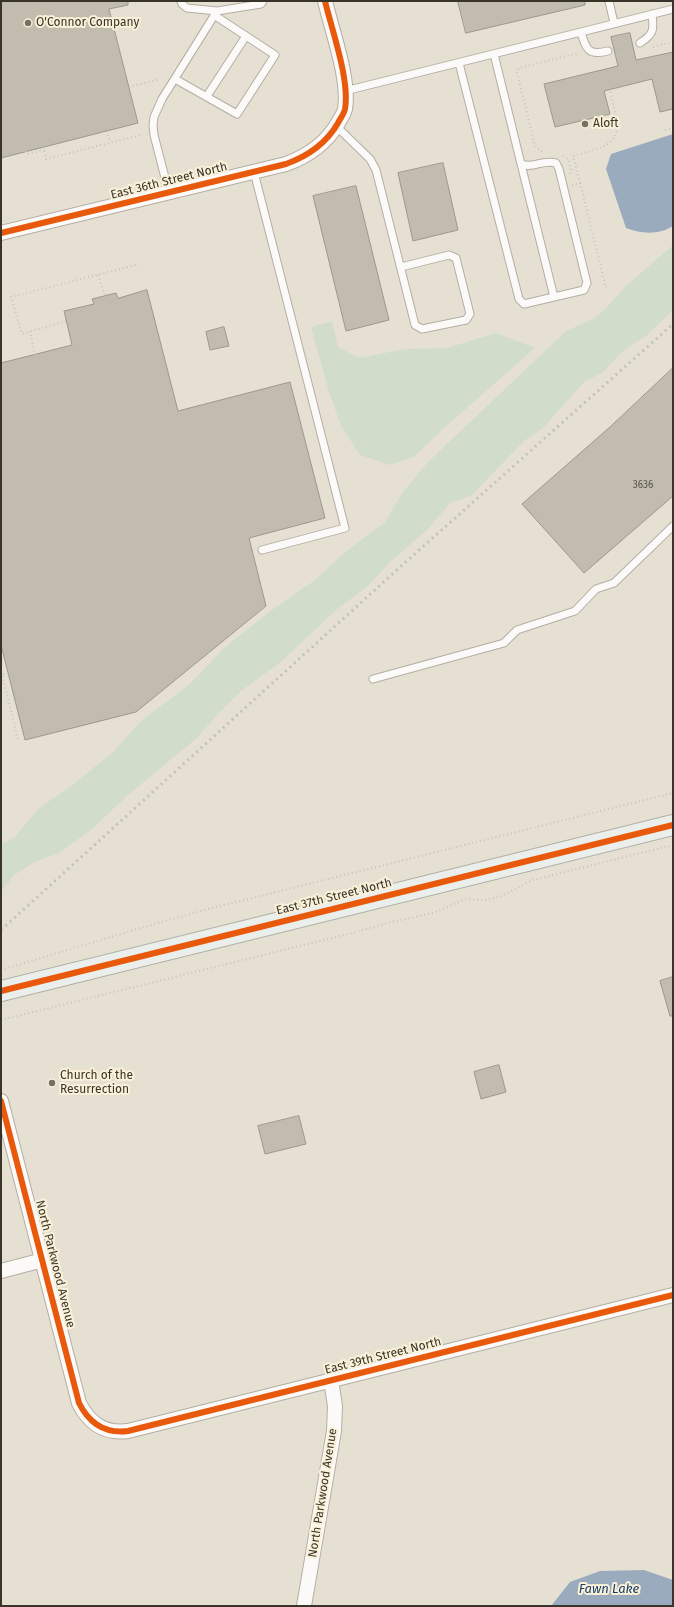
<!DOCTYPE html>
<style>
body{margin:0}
#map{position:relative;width:674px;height:1607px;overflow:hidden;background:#e6e0d3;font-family:"Fira Sans",sans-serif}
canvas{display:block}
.frame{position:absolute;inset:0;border:2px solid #38342a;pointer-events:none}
</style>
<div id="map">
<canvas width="674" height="1607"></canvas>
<div class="frame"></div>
</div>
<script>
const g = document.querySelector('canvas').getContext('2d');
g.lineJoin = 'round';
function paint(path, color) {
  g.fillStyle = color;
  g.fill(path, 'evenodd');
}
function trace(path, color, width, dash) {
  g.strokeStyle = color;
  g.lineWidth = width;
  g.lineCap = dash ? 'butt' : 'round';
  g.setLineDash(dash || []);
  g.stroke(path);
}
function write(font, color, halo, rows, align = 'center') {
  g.font = font + ' "Fira Sans",sans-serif';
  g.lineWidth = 4;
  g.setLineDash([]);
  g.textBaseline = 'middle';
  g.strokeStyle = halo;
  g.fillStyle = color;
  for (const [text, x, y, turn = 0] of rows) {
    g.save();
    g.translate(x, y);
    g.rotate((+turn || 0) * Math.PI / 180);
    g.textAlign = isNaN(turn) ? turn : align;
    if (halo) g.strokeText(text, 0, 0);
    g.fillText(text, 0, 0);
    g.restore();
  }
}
const green = new Path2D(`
 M673,245V310L646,336L623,351L602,373L585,381L543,428L524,441L471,496L450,503L428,529L390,562L368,586L336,610L282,661L241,691L218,714L197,738L127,796L91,830L59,853L35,862L14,875L1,892V844L14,838L39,808L71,786L113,752L142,720L190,684L223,649L269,612L315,580L344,553L385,522L403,492L427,463L469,423L566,331L595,318L608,306L626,286Z
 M332,321L338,347L359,358L405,349L447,348L496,333L535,348L445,427L414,457L389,465L360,455L341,426L328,389L311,327Z`);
const water = new Path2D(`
 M673,134V226C659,235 642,234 626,228L606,169L611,154Z
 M644,1570L673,1580V1606H551L570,1582L600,1571Z`);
const building = new Path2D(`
 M1,1H128V5L109,9L138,123L1,158Z
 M458,1H585V5L466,33Z
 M630,33L636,60L673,52V109L660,112L652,79L604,91L610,114L555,127L544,84L618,66L611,37Z
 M443,163L458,230L413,241L398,173Z
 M356,186L389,320L346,331L313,196Z
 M147,290L178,411L290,382L325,518L249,538L266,606L136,712L25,740L1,645V363L72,345L64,311L94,304L92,299L116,293L118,298Z
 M224,327L229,346L210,350L206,332Z
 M673,368V496L584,573L522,504L610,427Z
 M673,977V1016H670L660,981Z
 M499,1065L506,1092L481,1099L474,1072Z
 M299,1116L306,1144L265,1154L258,1126Z`);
const path = new Path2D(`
 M653,47L673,42
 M616,56L635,51
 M129,87L160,79
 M665,130L673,128
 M107,131L110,143
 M44,147L46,159L141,135
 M26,151L27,154L45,150
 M542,152L535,146L517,72L519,68L579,53
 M563,156L568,159L571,170L570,174
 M580,183L573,156C625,142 621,140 610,89
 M572,185L580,183L606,288
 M98,275L105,296
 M66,321L22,334L11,297L139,264
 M30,331L35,355
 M8,673L2,674L18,740
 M1,970L137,929L204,910L673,793
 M1,1020L356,932L392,922L433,913L466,899L484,900L502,896L533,880L673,845`);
const lane = new Path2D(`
 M181,1L182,4L187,8L217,11
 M609,1L614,23
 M581,32C586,49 588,56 608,51
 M640,43C654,34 654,30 652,14
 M459,63L519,299L524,304L584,290L587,283L559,169L556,163C541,159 534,169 521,164L494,54
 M175,79L237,114L275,55L214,15
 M345,91L673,9
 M207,96L246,36
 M336,126L370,159L376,170L415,325L422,329L466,320L470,314L456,258L449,255L401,267
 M521,164L554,297
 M254,172L345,528L262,550
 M169,193L154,135L153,125L154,117L162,99L217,11L261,4L263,1
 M373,679L504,643L517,630L575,611L596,589L614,583L673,526`);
const street = new Path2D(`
 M1,233L286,164C308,156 326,144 338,123C340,119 344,114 345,109C350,80 332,31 325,1
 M1,1101L79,1403C89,1423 104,1434 128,1431L673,1295
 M1,1271L43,1260
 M304,1606L334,1431L335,1406L331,1380`);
const secondary = new Path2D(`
 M1,991L673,825`);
const rail = new Path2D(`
 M1,930L399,568L673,324`);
const cycleway = new Path2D(`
 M1,233L286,164C308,156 326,144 338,123C340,119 344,114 345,109C350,80 332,31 325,1
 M1,991L673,825
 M1,1101L79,1403C89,1423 104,1434 128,1431L673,1295`);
const markers = [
 [28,23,4,"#757065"],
 [585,124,4,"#757065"],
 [52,1083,4,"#757065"]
];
const numberNames = [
 ["3636",643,485]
];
const poiNames = [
 ["O'Connor Company",36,23],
 ["Aloft",593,124],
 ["Church of the",60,1076],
 ["Resurrection",60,1090]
];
const streetNames = [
 ["East 36th Street North",169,181,-14],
 ["East 37th Street North",334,897,-14],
 ["North Parkwood Avenue",55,1264,76],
 ["East 39th Street North",383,1356,-14],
 ["North Parkwood Avenue",323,1493,-81]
];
const waterNames = [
 ["Fawn Lake",609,1589]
];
paint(green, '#d1ddca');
paint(water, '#99abbd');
paint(building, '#c2bcae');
trace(building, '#9b978d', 1);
trace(lane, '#b3aea4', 9);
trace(street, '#b3aea4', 16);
trace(secondary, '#b3aea4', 22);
trace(path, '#c6c4bf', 2, [1, 3]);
trace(lane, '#fbfaf8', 7);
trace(street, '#fbfaf8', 14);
trace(secondary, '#eaefec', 20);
trace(rail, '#c3c1be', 3, [2, 4]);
trace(cycleway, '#e8590c', 6);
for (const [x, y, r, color] of markers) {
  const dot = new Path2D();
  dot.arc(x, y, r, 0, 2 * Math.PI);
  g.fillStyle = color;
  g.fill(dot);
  trace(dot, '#fbf1d8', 1.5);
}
write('10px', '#5a564b', null, numberNames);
write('12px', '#38342a', '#fbf1d8', poiNames, 'left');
write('12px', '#38342a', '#fbf1d8', streetNames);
write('italic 13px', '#143e68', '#fbf1d8', waterNames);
</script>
